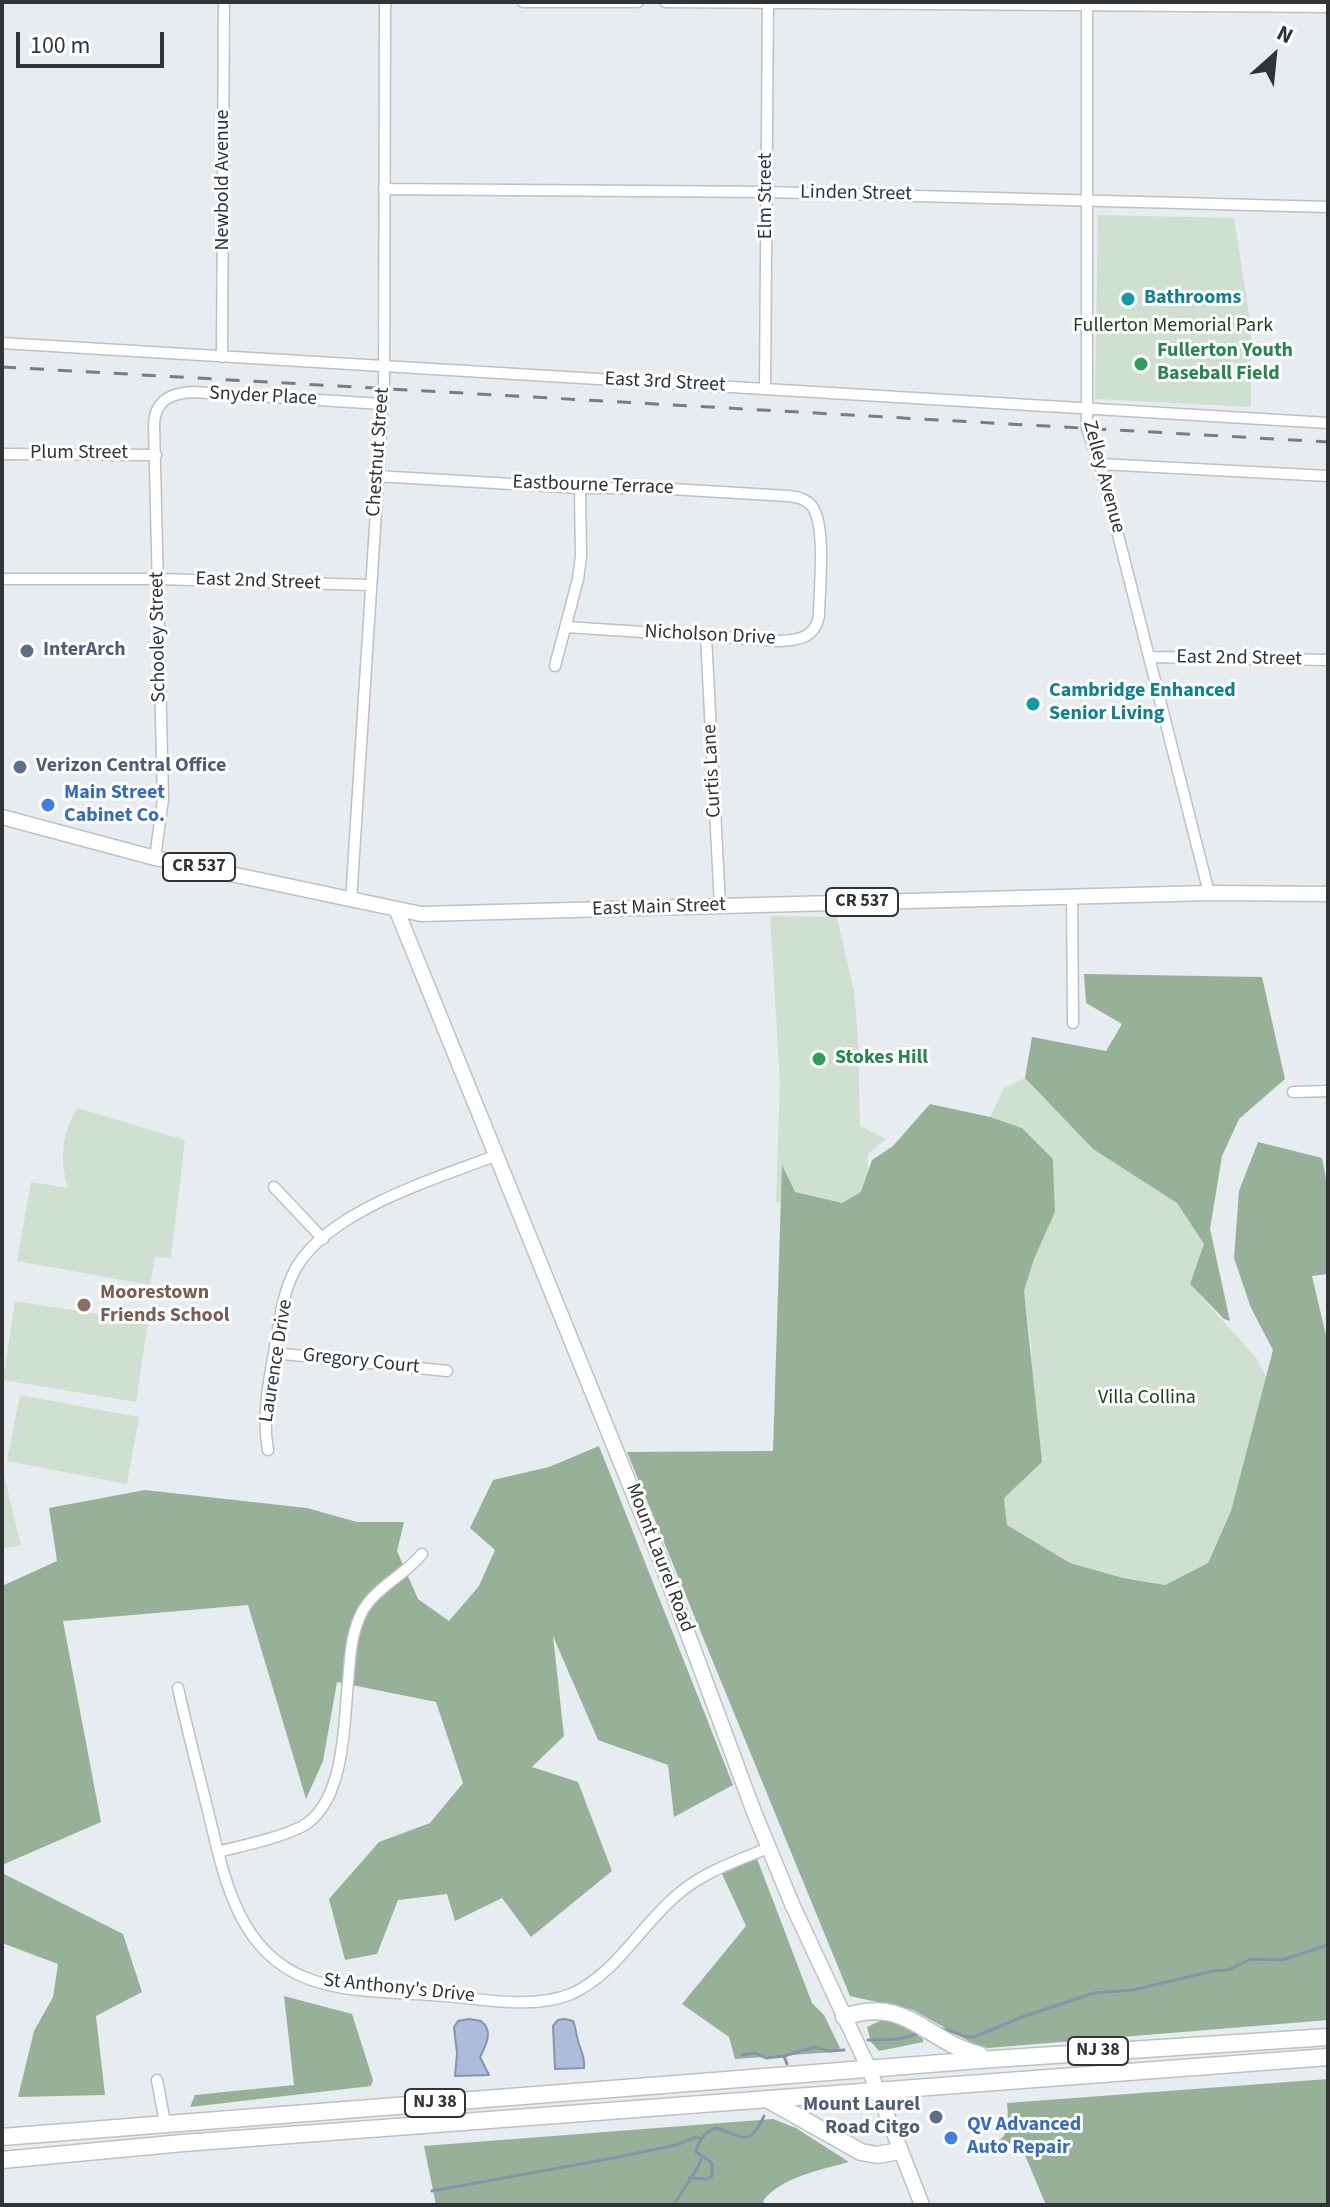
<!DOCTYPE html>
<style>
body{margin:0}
#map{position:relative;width:1330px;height:2207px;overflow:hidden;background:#e7ecf1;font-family:"Source Sans 3",sans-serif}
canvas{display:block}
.frame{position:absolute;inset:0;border:4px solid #313335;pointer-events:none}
.north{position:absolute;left:1234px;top:16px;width:80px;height:80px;-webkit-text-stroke:6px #fff;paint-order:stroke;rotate:27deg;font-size:22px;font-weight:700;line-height:32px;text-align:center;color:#313335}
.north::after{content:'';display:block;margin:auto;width:28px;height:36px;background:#313335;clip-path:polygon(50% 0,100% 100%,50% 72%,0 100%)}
.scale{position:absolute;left:16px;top:32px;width:148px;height:36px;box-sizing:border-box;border:4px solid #313335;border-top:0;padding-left:10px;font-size:24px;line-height:28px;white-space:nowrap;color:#313335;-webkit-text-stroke:6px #fff;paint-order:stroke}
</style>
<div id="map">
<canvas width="1330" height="2207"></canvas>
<div class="frame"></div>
<div class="north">N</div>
<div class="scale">100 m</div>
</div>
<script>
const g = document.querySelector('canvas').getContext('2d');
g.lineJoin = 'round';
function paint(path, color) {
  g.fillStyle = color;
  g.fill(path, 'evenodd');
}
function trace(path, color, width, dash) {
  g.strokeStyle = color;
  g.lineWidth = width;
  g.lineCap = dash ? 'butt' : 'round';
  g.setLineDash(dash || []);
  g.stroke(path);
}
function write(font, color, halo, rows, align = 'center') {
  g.font = font + ' "Source Sans 3",sans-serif';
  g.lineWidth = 6;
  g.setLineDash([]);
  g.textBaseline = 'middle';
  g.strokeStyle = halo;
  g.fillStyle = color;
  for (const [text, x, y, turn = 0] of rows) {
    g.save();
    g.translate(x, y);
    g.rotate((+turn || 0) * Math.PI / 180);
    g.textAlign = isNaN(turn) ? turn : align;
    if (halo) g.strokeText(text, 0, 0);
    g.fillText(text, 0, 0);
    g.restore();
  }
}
const green = new Path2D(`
 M1098,215L1234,218L1251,326V407L1095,399Z
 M770,916L837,917L854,992L858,1036L860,1126L886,1139L868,1154L867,1203L776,1202L780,1082Z
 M1025,1078L1093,1149L1177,1203L1204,1244L1190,1284L1257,1359L1266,1377L1231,1511L1208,1563L1165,1585L1123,1578L1070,1563L1007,1525L1004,1498L1032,1353L1024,1291L1034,1259L1055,1212L1053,1159L1022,1128L990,1117L1004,1088Z
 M77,1108L185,1140L171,1258L155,1257L150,1285L17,1261L31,1182L68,1188C59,1160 62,1133 77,1108Z
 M15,1301L148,1322L136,1402L3,1380Z
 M20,1395L139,1417L127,1484L7,1461Z
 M2,1467L21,1545L2,1549Z`);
const forest = new Path2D(`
 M1084,974L1262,977L1285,1079L1239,1119L1222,1156L1210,1229L1230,1321L1224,1319L1190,1284L1204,1244L1177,1203L1093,1149L1025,1078L1032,1037L1106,1051L1122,1024L1086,1003Z
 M930,1104L990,1117L1022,1128L1053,1159L1055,1212L1034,1259L1024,1291L1042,1462L1004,1498L1007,1525L1070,1563L1123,1578L1165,1585L1208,1563L1231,1511L1273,1350L1251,1308L1234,1258L1239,1191L1258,1142L1322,1158L1328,1189V1274L1312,1276L1328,1344V2020L988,2048L974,2044L913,2010L850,1996L627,1452L773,1451L782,1165L795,1192L842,1203L861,1192L872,1160L893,1146Z
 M599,1446L733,1785L674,1817L668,1765L598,1740L553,1636L564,1736L532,1767L578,1782L612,1871L531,1937L502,1898L455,1921L447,1894L398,1900L377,1954L345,1960L329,1899L379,1842L430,1823L463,1783L436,1702L337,1682L323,1761L306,1799L248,1605L63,1621L101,1822L2,1865V1586L57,1561L49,1508L145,1490L307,1508L357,1522H404L397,1551L418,1599L449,1621L479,1586L495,1550L470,1528L493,1480L549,1467Z
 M753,1848L812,2003L824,2015L840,2048L834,2052L735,2059L729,2037L682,2004L746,1926L717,1863Z
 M2,1873L123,1934L142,1992L96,2016L105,2095L18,2097L34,2031L53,1997L58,1964L2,1943Z
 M284,1996L352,2014L373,2080L371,2086L190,2107L195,2095L294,2085Z
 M882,2020L901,2024L923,2039V2042L879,2051L871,2042L867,2027Z
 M1328,2079V2205H1046L1019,2141L967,2155C1001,2140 1011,2144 1007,2103Z
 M773,2119L796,2128L849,2162C821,2170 781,2177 763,2201L766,2205H436L424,2146Z`);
const water = new Path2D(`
 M469,2019L481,2021C494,2031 486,2045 480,2057L489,2075L455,2076L457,2053L454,2027L458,2021Z
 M565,2019L573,2021C576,2028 576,2034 578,2041C581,2052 585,2056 584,2068L555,2069L553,2026L558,2020Z`);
const stream = new Path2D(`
 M938,2029C952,2028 961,2039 974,2037L1022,2017L1094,1993L1133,1990L1213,1971L1228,1970L1251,1959L1282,1960L1328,1945
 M868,2040L899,2039L919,2033
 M742,2055L755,2053L766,2058L784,2056L814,2047L829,2051L844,2050
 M784,2056L787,2064
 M689,2178L707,2179L712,2176V2163L696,2152C698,2142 705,2131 716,2128C743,2136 749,2149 764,2116
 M432,2191L608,2159L676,2145L696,2137L701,2139
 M673,2205C680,2195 700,2166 702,2157`);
const minor = new Path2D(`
 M523,2H638
 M665,2L1328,7
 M1087,2V429L1100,464L1209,893
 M384,189L767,192L1328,207
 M2,343L1328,423
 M222,357L224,2
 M765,389L768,2
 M2,454L156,455
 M1100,464L1328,476
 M376,476L580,488H654L788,496C797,497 804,498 811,505C827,523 819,591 819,616C815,637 800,640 781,641L566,627
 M2,579H158L370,585
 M706,636L720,906
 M1149,657L1328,660
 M555,666L578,579L581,556L580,488
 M155,858L163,799L154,424C155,400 171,393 193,392L382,404
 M1072,897L1073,1023
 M351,901L384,387L385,2
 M1293,1092L1328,1091
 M274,1187L323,1239
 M274,1353L447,1371
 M268,1450C262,1418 268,1385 274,1353C279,1327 281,1300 292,1276C320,1212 436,1179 497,1155
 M178,1688C187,1728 197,1767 207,1807C223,1871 235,1950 306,1978C345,1993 390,1992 432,1995C475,1997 529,2011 571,1994C615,1975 641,1925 677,1895C703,1872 737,1861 768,1848
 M218,1852C245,1845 276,1839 301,1827C342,1806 344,1734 347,1693C350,1666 349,1639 361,1614C374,1588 404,1576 422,1554
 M157,2080L165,2123`);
const major = new Path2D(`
 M2,817L155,858L421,914L1209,893L1328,894
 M397,911L660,1559L754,1812L792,1904L869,2069L922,2205`);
const highway = new Path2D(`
 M844,2017C907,1995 925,2041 980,2055
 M767,2099L861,2152L877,2155L900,2151
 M2,2137L993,2059L1328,2037
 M2,2160L183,2143L1328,2057`);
const rail = new Path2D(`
 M2,367L1328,442`);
const markers = [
 [1128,299,8,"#0f9aa8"],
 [1141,364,8,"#2e9e5b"],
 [27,651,8,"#5c6f8a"],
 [1033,704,8,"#0f9aa8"],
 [20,767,8,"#5c6f8a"],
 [48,805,8,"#3f7fe0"],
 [819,1059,8,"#2e9e5b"],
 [84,1305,8,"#8d6e63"],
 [936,2117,8,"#5c6f8a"],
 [951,2138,8,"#3f7fe0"]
];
const shields = [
 [199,867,72],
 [862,902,72],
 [1098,2051,60],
 [435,2103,60]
];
const shieldNames = [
 ["CR 537",199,867],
 ["CR 537",862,902],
 ["NJ 38",1098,2051],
 ["NJ 38",435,2103]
];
const streetNames = [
 ["Newbold Avenue",224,180,-90],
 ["Linden Street",856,194,1],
 ["Elm Street",767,196,-90],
 ["East 3rd Street",665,383,3],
 ["Snyder Place",263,397,3],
 ["Chestnut Street",379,452,-86],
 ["Plum Street",79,454],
 ["Zelley Avenue",1103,477,75],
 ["Eastbourne Terrace",593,486,2],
 ["East 2nd Street",258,582,2],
 ["Nicholson Drive",710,636,3],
 ["Schooley Street",159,637,-91],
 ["East 2nd Street",1239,659,1],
 ["Curtis Lane",713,771,-93],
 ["East Main Street",659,908,-2],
 ["Laurence Drive",277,1361,-81],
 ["Gregory Court",361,1362,6],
 ["Mount Laurel Road",659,1558,69],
 ["St Anthony's Drive",399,1989,6]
];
const cultureNames = [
 ["Bathrooms",1144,299],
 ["Cambridge Enhanced",1049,692],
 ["Senior Living",1049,715]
];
const parkNames = [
 ["Fullerton Memorial Park",1173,327],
 ["Villa Collina",1147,1399]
];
const leisureNames = [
 ["Fullerton Youth",1157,352],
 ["Baseball Field",1157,375],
 ["Stokes Hill",835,1059]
];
const serviceNames = [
 ["InterArch",43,651],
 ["Verizon Central Office",36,767],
 ["Mount Laurel",920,2106,"right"],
 ["Road Citgo",920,2129,"right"]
];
const shopNames = [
 ["Main Street",64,794],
 ["Cabinet Co.",64,817],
 ["QV Advanced",967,2126],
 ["Auto Repair",967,2149]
];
const educationNames = [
 ["Moorestown",100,1294],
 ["Friends School",100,1317]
];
paint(green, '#cfe0d0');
paint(forest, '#96b198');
paint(water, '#acbcda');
trace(water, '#8793a8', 2);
trace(stream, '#8793a8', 3);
trace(minor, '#bbc1c5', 13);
trace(major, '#bbc1c5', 17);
trace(highway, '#bbc1c5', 19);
trace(minor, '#fff', 10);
trace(major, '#fff', 14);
trace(highway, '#fff', 16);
trace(rail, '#797c80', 3, [14, 14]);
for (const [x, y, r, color] of markers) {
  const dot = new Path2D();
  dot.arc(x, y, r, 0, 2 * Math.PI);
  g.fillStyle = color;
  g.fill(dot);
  trace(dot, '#fff', 3);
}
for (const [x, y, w] of shields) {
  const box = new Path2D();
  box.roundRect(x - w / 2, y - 14, w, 28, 6);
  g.fillStyle = '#fff';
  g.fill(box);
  trace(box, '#313335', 2);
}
write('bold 18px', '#313335', null, shieldNames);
write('20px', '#313335', '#fff', streetNames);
write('bold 20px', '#0d838f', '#fff', cultureNames, 'left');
write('20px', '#18421e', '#fff', parkNames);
write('bold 20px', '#27864d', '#fff', leisureNames, 'left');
write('bold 20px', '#4e5e75', '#fff', serviceNames, 'left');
write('bold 20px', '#366cbe', '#fff', shopNames, 'left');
write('bold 20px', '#785e54', '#fff', educationNames, 'left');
</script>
